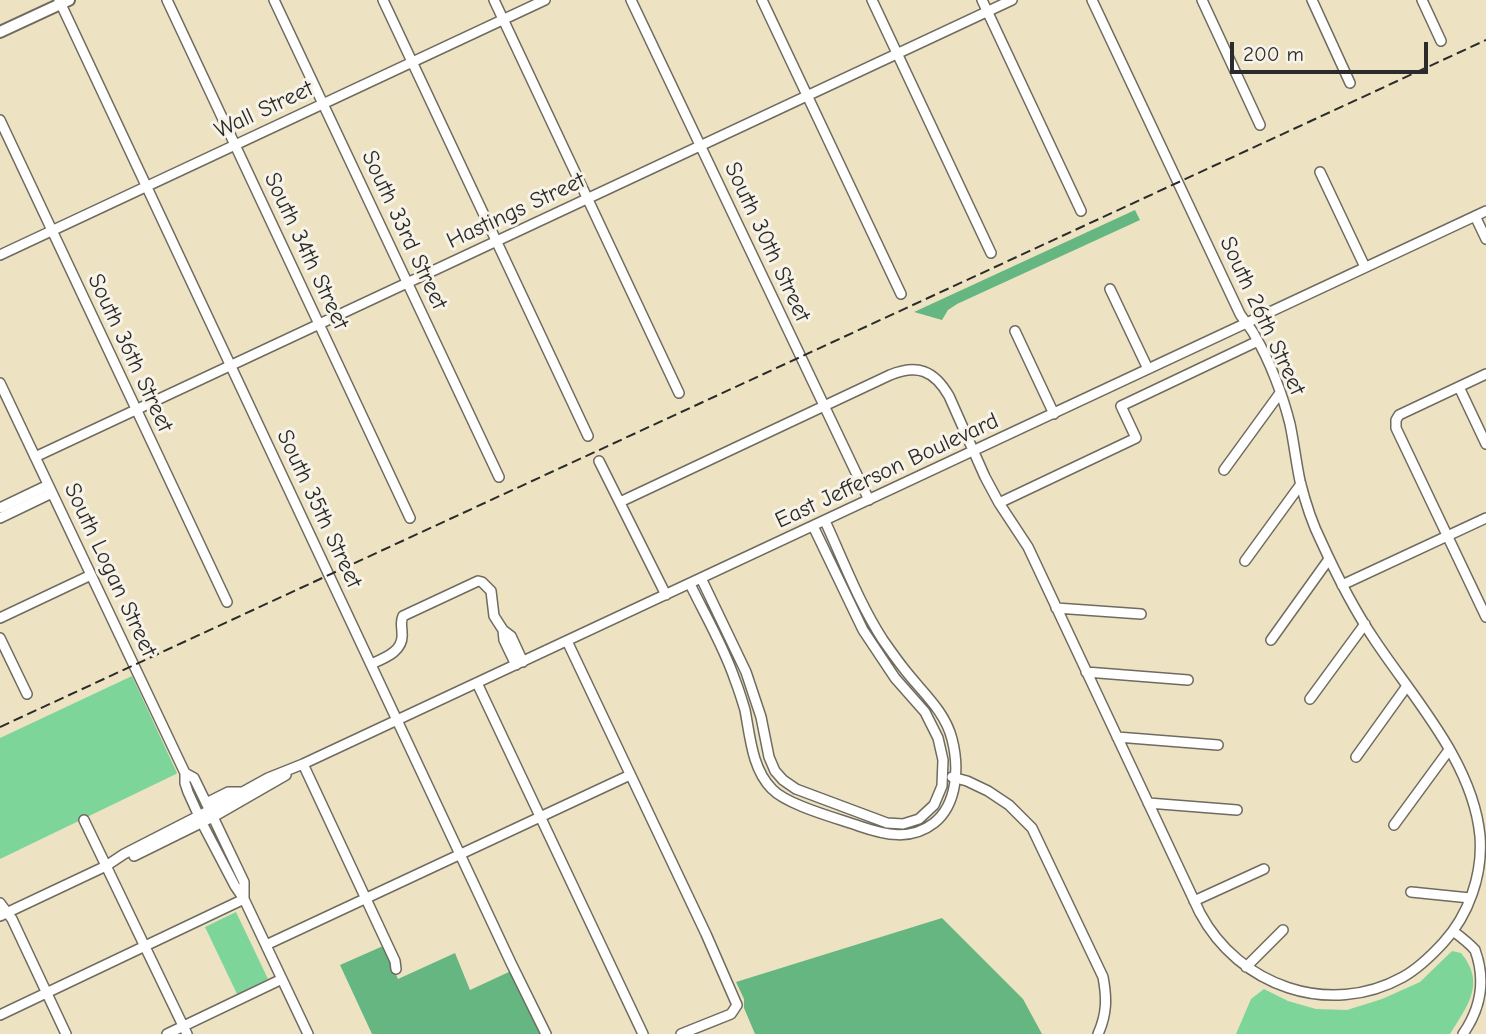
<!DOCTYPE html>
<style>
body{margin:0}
#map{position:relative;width:1486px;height:1034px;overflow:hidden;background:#ede3c3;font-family:"Comic Neue",sans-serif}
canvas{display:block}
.scale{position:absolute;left:1230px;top:42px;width:198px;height:32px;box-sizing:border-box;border:4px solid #2b2b2b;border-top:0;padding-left:9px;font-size:21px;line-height:24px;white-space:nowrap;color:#2b2b2b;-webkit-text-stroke:5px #f7f3e8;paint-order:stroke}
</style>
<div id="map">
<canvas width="1486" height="1034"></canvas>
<div class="scale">200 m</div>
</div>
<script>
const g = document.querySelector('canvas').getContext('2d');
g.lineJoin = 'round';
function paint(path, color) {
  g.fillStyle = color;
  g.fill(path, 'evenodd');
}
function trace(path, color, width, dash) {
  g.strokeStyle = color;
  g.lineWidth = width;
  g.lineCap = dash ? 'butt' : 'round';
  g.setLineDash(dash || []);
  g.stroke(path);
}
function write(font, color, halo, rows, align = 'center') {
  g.font = font + ' "Comic Neue",sans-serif';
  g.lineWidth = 6;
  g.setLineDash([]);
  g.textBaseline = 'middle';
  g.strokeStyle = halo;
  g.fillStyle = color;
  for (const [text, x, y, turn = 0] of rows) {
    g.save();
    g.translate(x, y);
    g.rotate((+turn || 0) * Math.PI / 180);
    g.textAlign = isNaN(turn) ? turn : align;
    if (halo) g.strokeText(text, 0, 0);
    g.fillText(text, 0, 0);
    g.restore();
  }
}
const green = new Path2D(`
 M132,676L177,773L176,774L0,859V738Z
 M236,912L268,979L237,994L205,927Z
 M1452,951L1461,953C1486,983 1468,1005 1450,1034H1236L1251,999L1264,989L1288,1001L1316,1009L1347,1010L1382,999L1420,982Z`);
const forest = new Path2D(`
 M1135,210L1140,220L957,304L948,310L942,320L914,312Z
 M942,918L1023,999L1042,1034H755L744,1008V999L736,982Z
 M383,946L398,979L455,953L470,990L511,971L540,1034H372L340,965Z`);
const minor = new Path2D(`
 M59,0L511,963L546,1034
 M167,0L410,518
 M274,0L499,477
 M383,0L588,436
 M494,0L679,393
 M631,0L869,500
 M762,0L901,294
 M872,0L991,253
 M982,0L1081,211
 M1202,0L1260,125
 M1312,0L1350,83
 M1422,0L1441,41
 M0,120L227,602
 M1320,172L1365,267
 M1475,216L1486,239
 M0,255L545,0
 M1110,289L1148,369
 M1015,331L1054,414
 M1486,374L1399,415L1396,420V428L1486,617
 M0,383L185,773V783L188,792L202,823L235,886L244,899L308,1034
 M1459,387L1486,444
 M35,457L1012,0
 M599,461L666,595
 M1224,470L1280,393
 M620,502L890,375C917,364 934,370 949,396L985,477L999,503L1028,547L1200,913C1239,986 1329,1018 1403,977C1419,968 1431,956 1443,943C1469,915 1483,874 1480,836C1473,762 1413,698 1374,639C1353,608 1336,574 1321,541C1312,523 1305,501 1300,481C1296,462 1294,443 1290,424C1283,396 1270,361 1255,336C1251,328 1245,322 1240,314L1092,0
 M999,503L1136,438L1121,406L1258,341
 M0,508L48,485
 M0,518L52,493
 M1245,561L1301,484
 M701,578L746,672L761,717L769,757L775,771L783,780L796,789L887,823L903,824L919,819L934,805L942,786L943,760L938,738L925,712L895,678L863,630L813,526
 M690,584C705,615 724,647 735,680C739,690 742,700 745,710C750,736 752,769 772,789C787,805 836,818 859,826C885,835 911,841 934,823C958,804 959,766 952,739C945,711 922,692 905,670C897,660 890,650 883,640C859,603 843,560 825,521
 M1342,585L1486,518
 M1056,608L1141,614
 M0,618L91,575
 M503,630L511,636L523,662
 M0,638L27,694
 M1271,640L1329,559
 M567,641L706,934L737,1005L731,1014L681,1034
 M371,664C385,658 404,651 402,633C402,625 400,622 403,616L478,581L482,582L491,591L494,616L503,630L504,640L516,665
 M1086,672L1188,680
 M477,683L643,1034
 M1310,699L1365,624
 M1117,737L1218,745
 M1356,757L1407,686
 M303,764L395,961L396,969
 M185,773L194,778L213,817L244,882V899
 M952,777L967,781L988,791L1009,805L1032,828L1103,977C1107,998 1107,1014 1098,1034
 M206,803L228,792H240
 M1148,803L1237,810
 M84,820L187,1034
 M1394,825L1449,750
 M134,856L213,817L286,775
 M1411,892L1470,898
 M1194,901L1264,869
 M0,903L12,919L66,1034
 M0,916L106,866L124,854L210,810L268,778L303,764L1486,211
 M1453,931C1461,937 1469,943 1475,950C1486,980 1481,1008 1463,1034
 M266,945L630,775
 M1246,967L1283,930
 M0,1015L244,899
 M167,1034L282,979`);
const major = new Path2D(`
 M0,32L69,0`);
const rail = new Path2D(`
 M0,727L1486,40`);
const streetNames = [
 ["Wall Street",264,110,-25],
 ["Hastings Street",516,211,-25],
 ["South 33rd Street",404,230,65],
 ["South 30th Street",767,242,65],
 ["South 34th Street",306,251,65],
 ["South 26th Street",1262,316,65],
 ["South 36th Street",130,353,65],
 ["East Jefferson Boulevard",887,471,-25],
 ["South 35th Street",319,509,65],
 ["South Logan Street",110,570,65]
];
paint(green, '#7dd59a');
paint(forest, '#66b682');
trace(minor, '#6f6b60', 12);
trace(major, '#6f6b60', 14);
trace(minor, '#fff', 9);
trace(major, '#fff', 10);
trace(rail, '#2b2b2b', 2, [10, 5]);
write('23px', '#2b2b2b', '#f7f3e8', streetNames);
</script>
